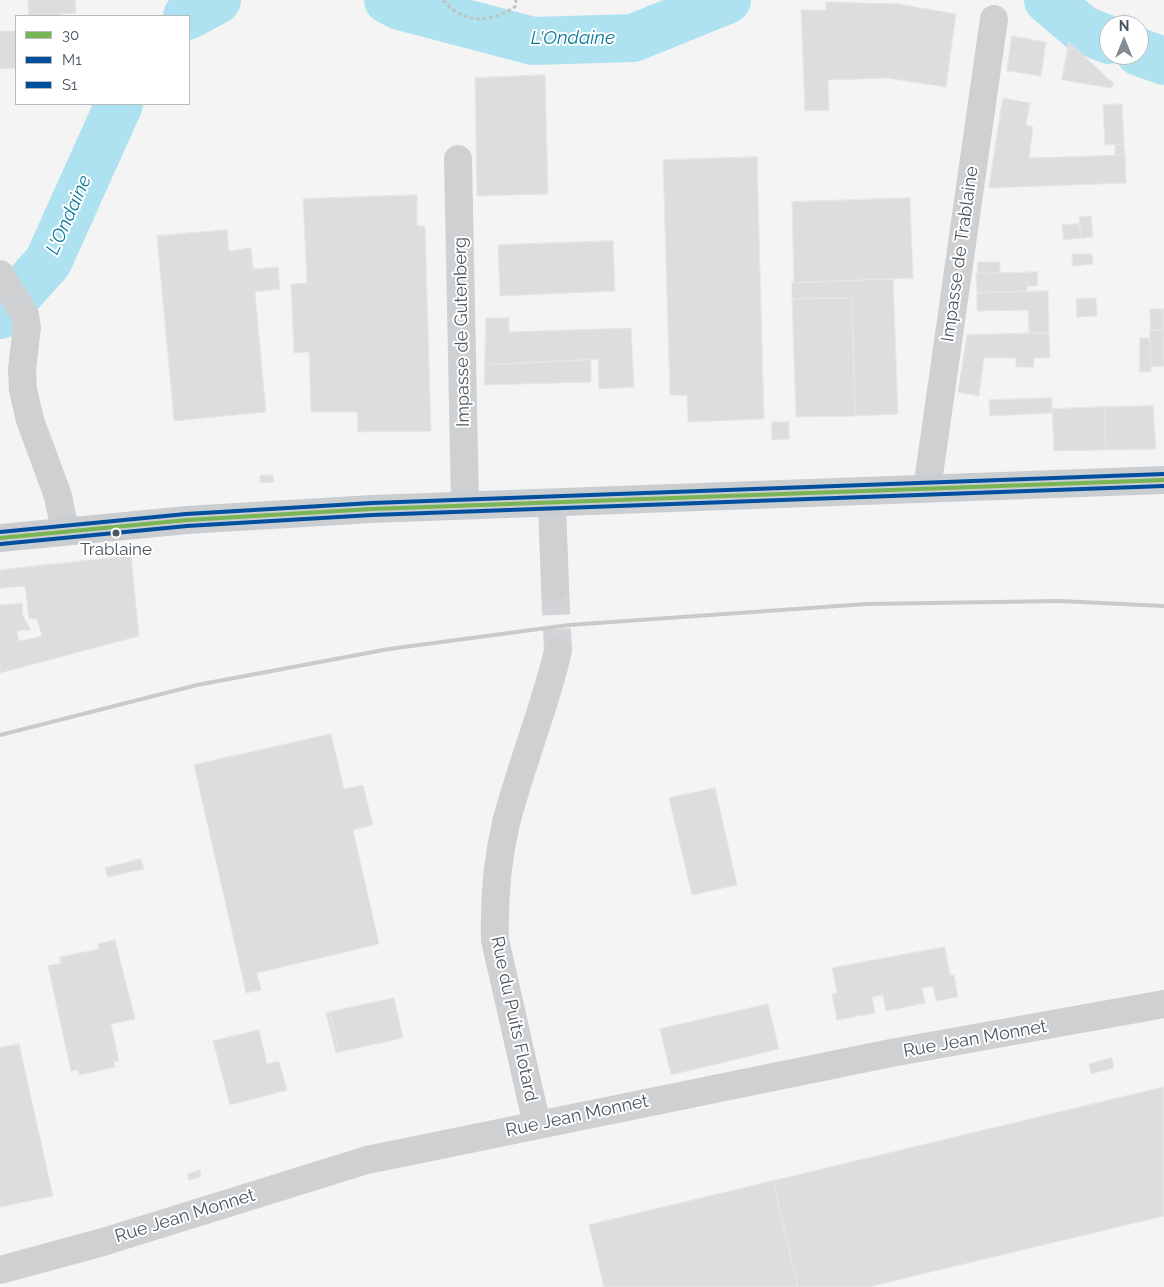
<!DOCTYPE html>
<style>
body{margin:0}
#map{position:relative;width:1164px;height:1287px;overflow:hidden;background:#f4f4f4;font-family:Raleway,sans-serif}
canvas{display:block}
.legend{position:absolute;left:15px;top:15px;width:175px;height:90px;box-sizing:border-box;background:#fff;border:1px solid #b7bbc0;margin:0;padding:6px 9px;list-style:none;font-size:15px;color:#4a5661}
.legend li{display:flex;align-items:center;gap:10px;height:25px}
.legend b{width:25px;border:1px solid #b7bbc0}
.north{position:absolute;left:1099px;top:15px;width:50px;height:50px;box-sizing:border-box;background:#fff;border:1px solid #b7bbc0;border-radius:50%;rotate:0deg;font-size:14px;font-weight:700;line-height:20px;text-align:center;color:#4a5661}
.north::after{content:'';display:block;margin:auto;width:18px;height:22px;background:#868d94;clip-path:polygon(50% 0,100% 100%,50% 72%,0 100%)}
</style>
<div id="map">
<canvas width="1164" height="1287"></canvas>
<ul class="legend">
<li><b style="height:6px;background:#79b555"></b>30</li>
<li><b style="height:6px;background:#004f9f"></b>M1</li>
<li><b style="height:6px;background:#004f9f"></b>S1</li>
</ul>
<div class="north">N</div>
</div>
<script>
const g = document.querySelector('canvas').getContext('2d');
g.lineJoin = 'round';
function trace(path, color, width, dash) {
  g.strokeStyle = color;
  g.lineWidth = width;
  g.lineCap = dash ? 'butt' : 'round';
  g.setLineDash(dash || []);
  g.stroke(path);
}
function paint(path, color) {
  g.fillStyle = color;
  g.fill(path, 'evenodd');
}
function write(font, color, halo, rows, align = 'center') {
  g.font = font + ' Raleway,sans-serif';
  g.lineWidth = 4;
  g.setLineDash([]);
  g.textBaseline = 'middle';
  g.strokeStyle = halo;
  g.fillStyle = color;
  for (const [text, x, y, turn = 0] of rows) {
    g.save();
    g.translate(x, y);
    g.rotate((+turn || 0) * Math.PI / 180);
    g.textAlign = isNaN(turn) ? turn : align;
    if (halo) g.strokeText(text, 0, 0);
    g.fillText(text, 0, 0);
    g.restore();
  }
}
const river = new Path2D(`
 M388,0L400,6L533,41L633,38L727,0
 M1048,0L1082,29L1109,40
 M187,16L217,0
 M1139,52L1164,61
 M0,315L48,262L119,104`);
const building = new Path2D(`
 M28,0H75L76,13L59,14V16H29Z
 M826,2L899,4L956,14L946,87L887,78L828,80L829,110L805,111L801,10H826Z
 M0,31H16V68L0,69Z
 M1012,36L1046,42L1041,76L1007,71Z
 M1069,42L1114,84L1111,88L1062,80Z
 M545,75L548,194L477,196L475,78Z
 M1003,98L1030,103L1026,125L1033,127L1029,158L1125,155L1126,183L989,188Z
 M1122,104L1124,144L1105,145L1103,105Z
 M1124,144L1125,155L1115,156V145Z
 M757,157L764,419L688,422L687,395H670L663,160Z
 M417,195V226H425L431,431L358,432L357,412H311L309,352L294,353L291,284L307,283L303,199Z
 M910,198L913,278L794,283L792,202Z
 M1091,216L1093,237L1081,238L1079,217Z
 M1079,224L1081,238L1064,240L1062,225Z
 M227,230L229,251L251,248L253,269L278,267L280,289L255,292L266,412L174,421L157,236Z
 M613,241L615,291L500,296L498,245Z
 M1072,254H1092L1093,264L1073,266Z
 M978,262H1000V273L978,274Z
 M1037,272L1038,286H1027V291L977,293L976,274Z
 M893,279L898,414L855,416L852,298L792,299V283Z
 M1048,291L1049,333H1029L1028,310L977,311V293Z
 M852,298L855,416L796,417L792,299Z
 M1096,298L1097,316L1077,317L1076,299Z
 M1150,309H1164V330L1151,331Z
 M486,318H509V332L631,328L634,387L599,389L598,359L485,365Z
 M1150,330H1164V366L1151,367Z
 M1049,333L1050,358H1034V367H1016V358H984L979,396L958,392L967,335Z
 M1140,338H1150L1151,372H1140Z
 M591,360V382L484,385L485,365Z
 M1052,398V413L990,416L989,400Z
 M1153,406L1156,449L1106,450L1104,407Z
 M1104,407L1106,450L1054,451L1052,409Z
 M772,422H789V439L772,440Z
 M273,475L274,482L260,483V476Z
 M131,556L139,636L0,673V605L22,603L23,616L31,630L17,631L19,641L42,636L37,619H29L25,586L0,588V590V570Z
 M331,734L344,789L363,785L373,825L353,830L379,944L257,973L261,990L246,993L194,765Z
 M715,788L737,885L692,895L669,798Z
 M141,859L144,869L108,877L105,868Z
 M115,940L135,1019L111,1024L119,1061L114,1062L115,1067L79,1075L78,1070L71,1071L48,966L61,963L60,957L99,949L98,944Z
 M945,947L950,975H954L958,997L936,1001L933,986L922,988L925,1003L886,1011L883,995L872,997L875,1013L837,1020L832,994L837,993L832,968Z
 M394,998L403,1038L339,1052L330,1012Z
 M768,1004L779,1049L671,1075L660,1029Z
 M330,1012L339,1052L336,1053L326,1013Z
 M259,1030L267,1064L279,1061L287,1090L230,1105L213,1041Z
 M19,1044L53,1196L0,1207V1048Z
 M1112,1058L1114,1068L1091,1074L1089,1064Z
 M1164,1087V1216L868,1287H798L773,1181Z
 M200,1170L201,1177L189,1180L188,1174Z
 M773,1181L798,1287H604L589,1225Z`);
const minorTunnel = new Path2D(`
 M555,587L558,651`);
const path = new Path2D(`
 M443,0C465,25 488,23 515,7L516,0`);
const minor = new Path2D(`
 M458,159L465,505
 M0,274L25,315L27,327L22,369L23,390L30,420L58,496L65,531
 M927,489L994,19
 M552,503L555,587
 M537,1125L495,940C494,901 497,861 506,823C521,765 544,710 558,651
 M0,1270L103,1242L367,1160L891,1053L1164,1004`);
const major = new Path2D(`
 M0,538L187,520L372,509L1164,480`);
const rail = new Path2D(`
 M0,735L197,685L389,649L569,625L866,604L1060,601L1164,606`);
const bus1 = new Path2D(`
 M0,538L187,520L372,509L1164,480`);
const bus2 = new Path2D(`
 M1,544L187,526L372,515L1164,486`);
const bus3 = new Path2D(`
 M0,532L186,514L372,503L1164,474`);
const markers = [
 [116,533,4.5,"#4a5661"]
];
const busNames = [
 ["Trablaine",116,550]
];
const streetNames = [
 ["Impasse de Trablaine",960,254,-82],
 ["Impasse de Gutenberg",462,332,-91],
 ["Rue du Puits Flotard",514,1019,78],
 ["Rue Jean Monnet",975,1039,-10],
 ["Rue Jean Monnet",577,1116,-12],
 ["Rue Jean Monnet",185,1216,-17]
];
const waterNames = [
 ["L'Ondaine",573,38],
 ["L'Ondaine",69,215,-66]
];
trace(river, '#aee2f0', 48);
paint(building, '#ddddde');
trace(building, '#e5e6e7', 1);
trace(minorTunnel, '#d2d4d7', 28, [28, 14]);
trace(path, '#bcc7c4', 3, [4, 2.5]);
trace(minor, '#ced0d2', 28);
trace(major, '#caced1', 28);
trace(rail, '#c9cacc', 4);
trace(bus1, '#79b555', 4);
trace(bus2, '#004f9f', 4);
trace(bus3, '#004f9f', 4);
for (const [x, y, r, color] of markers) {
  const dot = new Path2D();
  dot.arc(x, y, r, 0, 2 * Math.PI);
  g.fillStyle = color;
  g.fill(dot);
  trace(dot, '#fff', 2);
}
write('17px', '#4a5661', '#fff', busNames);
write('18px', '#4a5661', '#fff', streetNames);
write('italic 19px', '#0c7c9b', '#fff', waterNames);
</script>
